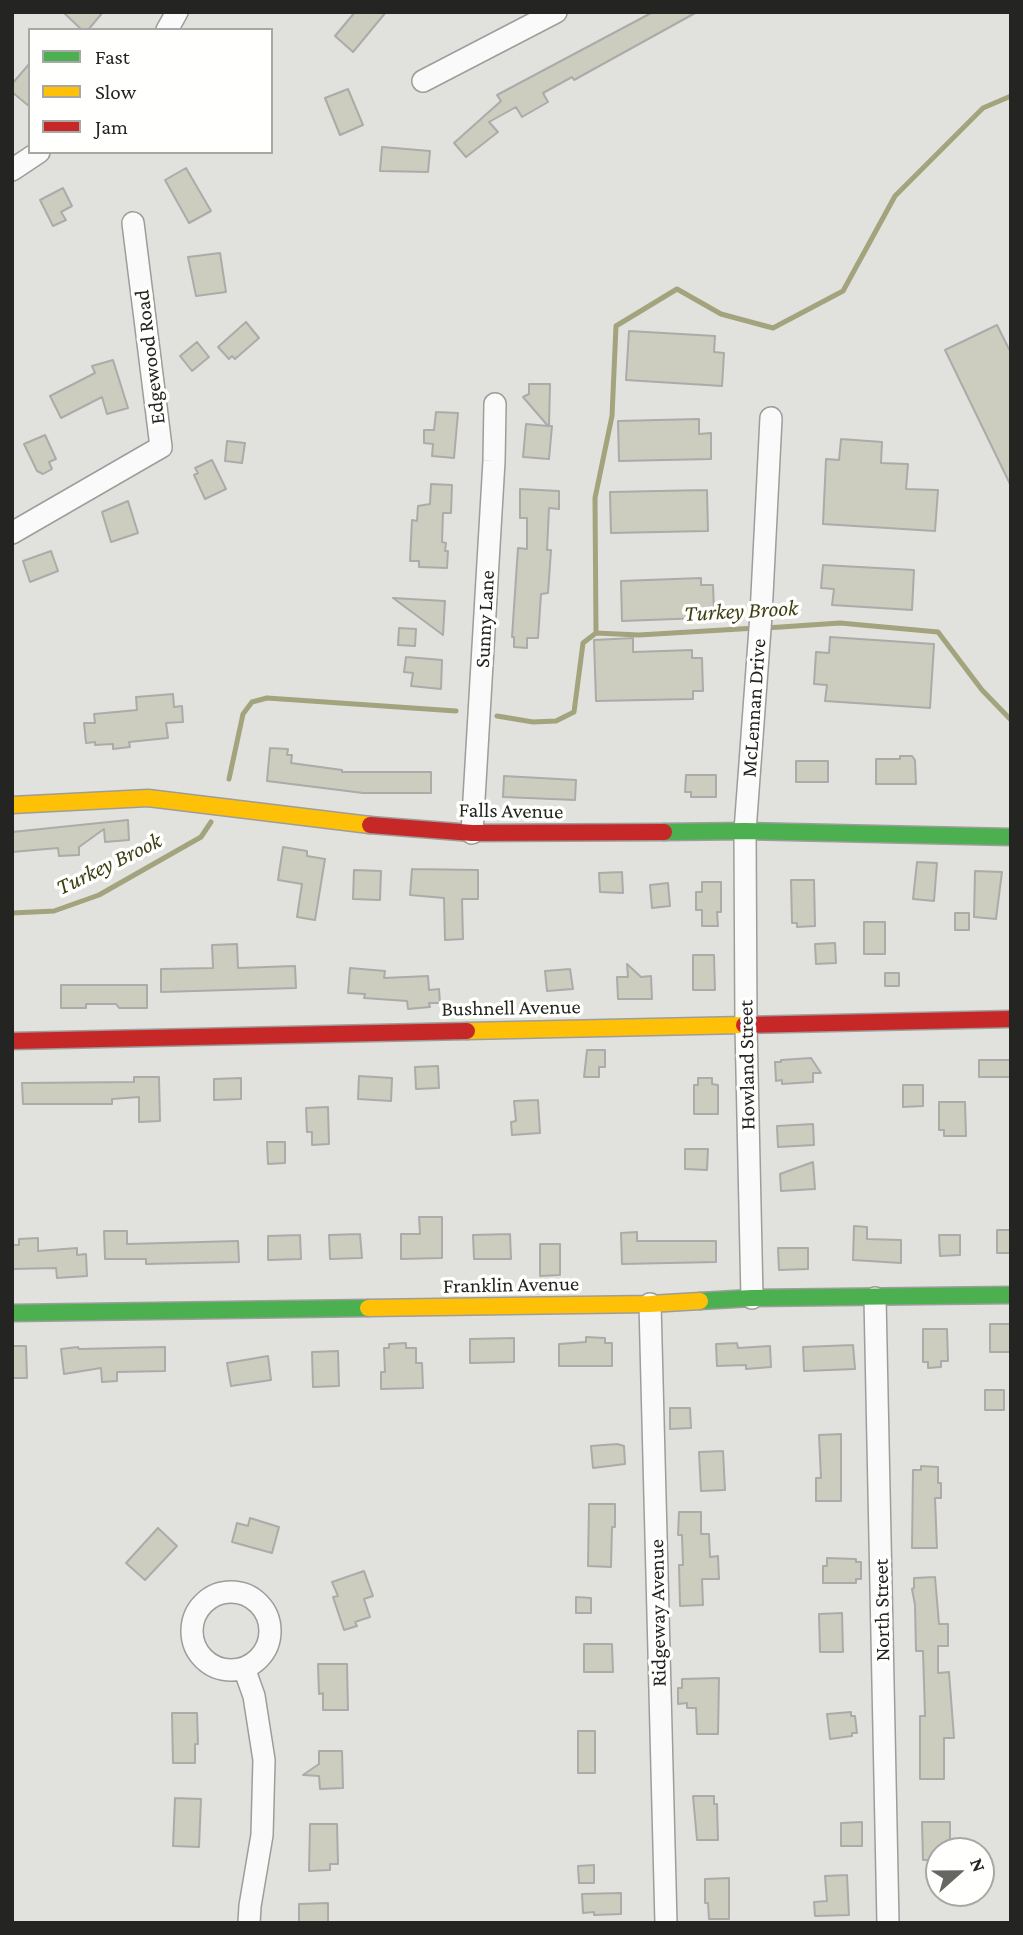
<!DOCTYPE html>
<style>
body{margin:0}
#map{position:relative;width:1023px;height:1935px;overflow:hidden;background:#e1e1dd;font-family:"Crimson Pro",serif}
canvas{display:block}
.frame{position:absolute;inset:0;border:14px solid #242422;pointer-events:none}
.legend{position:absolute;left:28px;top:28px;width:245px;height:126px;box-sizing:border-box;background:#fffffe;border:2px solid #a7a7a6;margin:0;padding:9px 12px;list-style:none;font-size:21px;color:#242422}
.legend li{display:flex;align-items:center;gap:14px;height:35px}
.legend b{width:35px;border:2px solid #a7a7a6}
.north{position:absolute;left:925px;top:1837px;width:70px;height:70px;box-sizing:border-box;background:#fffffe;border:2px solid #a7a7a6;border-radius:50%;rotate:69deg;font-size:19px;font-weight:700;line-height:28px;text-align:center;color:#242422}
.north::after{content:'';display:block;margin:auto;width:24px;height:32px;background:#666663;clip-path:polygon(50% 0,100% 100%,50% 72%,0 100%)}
</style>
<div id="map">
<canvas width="1023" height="1935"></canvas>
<div class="frame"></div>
<ul class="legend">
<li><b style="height:9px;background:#4caf50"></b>Fast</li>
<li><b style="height:9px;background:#ffc107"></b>Slow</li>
<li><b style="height:9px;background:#c62828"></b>Jam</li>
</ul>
<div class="north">N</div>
</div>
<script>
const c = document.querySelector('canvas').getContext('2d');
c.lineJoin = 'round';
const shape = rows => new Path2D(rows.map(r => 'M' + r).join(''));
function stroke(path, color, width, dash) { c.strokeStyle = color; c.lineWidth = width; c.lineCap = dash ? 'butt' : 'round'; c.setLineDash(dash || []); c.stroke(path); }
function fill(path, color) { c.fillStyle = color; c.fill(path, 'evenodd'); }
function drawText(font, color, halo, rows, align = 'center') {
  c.font = font + ' "Crimson Pro",serif'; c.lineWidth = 7; c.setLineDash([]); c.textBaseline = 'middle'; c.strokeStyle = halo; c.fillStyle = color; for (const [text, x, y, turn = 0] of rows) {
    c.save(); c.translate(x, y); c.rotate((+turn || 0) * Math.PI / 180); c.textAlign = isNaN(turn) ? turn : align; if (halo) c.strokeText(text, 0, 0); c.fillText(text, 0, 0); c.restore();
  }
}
const stream = shape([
 [766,628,840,623,938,632,982,690,1011,720],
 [596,633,595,498,612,416,616,326,677,289,721,314,773,328,843,291,895,196,983,108,1011,96],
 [497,716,533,722,556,721,574,712,583,643,596,633,639,635,756,628],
 [229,779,243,714,252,702,267,698,456,711],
 [12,913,54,911,99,895,201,837,211,822]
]);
const building = shape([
 [63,12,103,12,88,30,82,30,63,12],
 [355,12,386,12,353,52,335,36,355,12],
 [653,12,697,12,574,80,572,77,543,93,548,102,522,117,516,107,489,122,498,132,466,157,454,143,501,101,497,95,653,12],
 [30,63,30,107,12,92,12,84,30,63],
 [348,89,363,125,340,135,325,98,348,89],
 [382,147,430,151,428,172,380,171,382,147],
 [186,168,211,211,189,223,165,180,186,168],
 [63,188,72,206,61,212,66,220,53,226,40,200,63,188],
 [220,253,226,292,196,296,188,257,220,253],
 [246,322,259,338,235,359,232,356,229,359,218,347,246,322],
 [997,325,1011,353,1011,486,945,350,997,325],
 [629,331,715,336,714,352,724,353,722,386,626,380,629,331],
 [197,342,209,357,192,371,180,356,197,342],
 [113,360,128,408,107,414,102,397,61,418,50,396,95,373,92,366,113,360],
 [529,384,550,384,549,426,552,426,549,459,523,457,526,424,548,426,523,397,529,394,529,384],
 [436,412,458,413,454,458,432,456,433,444,424,443,424,430,434,430,436,412],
 [699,419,699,434,711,433,711,459,619,461,618,421,699,419],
 [45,435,56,459,49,462,52,469,43,474,37,471,24,444,45,435],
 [841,439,882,442,881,463,908,464,906,489,938,490,935,531,823,524,826,459,839,460,841,439],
 [227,441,245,443,242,463,225,461,227,441],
 [212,460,226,489,205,499,194,475,198,473,195,468,212,460],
 [431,484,452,485,451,513,443,513,442,542,446,543,445,551,448,551,447,568,419,567,419,561,410,561,412,520,417,521,418,506,430,504,431,484],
 [520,489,559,491,559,509,549,508,547,550,551,550,548,593,541,594,538,638,527,638,527,648,514,647,514,637,512,637,518,548,527,549,527,518,520,518,520,489],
 [707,490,708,531,611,533,610,492,707,490],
 [128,501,138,533,111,542,102,512,128,501],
 [51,551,58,571,30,582,23,561,51,551],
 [823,565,914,570,912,610,832,605,834,589,821,588,823,565],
 [701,578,701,585,713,585,714,610,702,611,702,618,622,621,621,581,701,578],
 [393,598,445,601,443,635,393,598],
 [399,628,416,629,415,646,398,645,399,628],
 [830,637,934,644,930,708,825,701,827,685,814,684,816,652,829,653,830,637],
 [633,638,633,652,692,650,692,658,702,658,703,691,693,691,693,699,596,701,594,640,633,638],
 [406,657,442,660,441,689,411,686,413,673,404,672,406,657],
 [173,694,174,707,182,706,183,722,166,723,168,738,129,742,130,747,113,749,113,744,95,745,95,742,86,743,84,723,95,723,94,714,137,710,136,697,173,694],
 [270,748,288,749,287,755,292,755,291,763,342,770,342,772,431,772,431,793,363,793,267,781,270,748],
 [900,756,912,756,915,760,916,784,876,784,876,759,900,759,900,756],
 [796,761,828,761,828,782,796,782,796,761],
 [686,775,716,775,716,797,691,797,691,792,685,792,686,775],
 [504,776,576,780,575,800,503,797,504,776],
 [128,820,129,840,105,842,104,829,79,847,79,855,59,856,58,848,12,852,12,832,128,820],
 [283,847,307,851,307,856,325,859,315,920,297,917,302,884,278,880,283,847],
 [917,862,937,863,934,901,913,899,917,862],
 [412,869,478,870,478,899,462,899,463,939,445,940,444,898,410,895,412,869],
 [354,870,381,871,380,900,353,899,354,870],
 [975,871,1002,872,996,919,974,917,975,871],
 [622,872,623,893,600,892,599,873,622,872],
 [791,880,814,880,815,926,797,927,797,923,792,923,791,880],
 [702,882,721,882,721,912,717,912,718,926,702,926,702,910,696,910,696,892,702,892,702,882],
 [668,883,670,906,652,908,650,885,668,883],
 [955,913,969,913,969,930,955,930,955,913],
 [864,922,885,922,885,954,864,954,864,922],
 [835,943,836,963,816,964,815,944,835,943],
 [237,944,238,968,295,966,296,988,161,992,161,969,213,968,212,945,237,944],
 [693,955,714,955,715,990,693,990,693,955],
 [627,964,641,977,651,976,652,999,618,999,617,977,628,977,627,964],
 [350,968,385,971,384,978,428,976,429,990,439,989,440,1003,429,1003,430,1007,408,1009,407,1001,364,998,365,994,348,993,350,968],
 [570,969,573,989,547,991,545,971,570,969],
 [885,973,899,973,899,986,885,986,885,973],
 [61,985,147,985,147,1008,119,1008,116,1004,86,1004,86,1008,61,1008,61,985],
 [587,1050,605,1050,605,1067,599,1067,599,1077,584,1077,587,1050],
 [811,1058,821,1073,813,1073,813,1082,782,1084,782,1080,776,1081,775,1062,781,1062,781,1060,811,1058],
 [979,1060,1010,1060,1010,1077,979,1077,979,1060],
 [438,1066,439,1088,416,1089,415,1067,438,1066],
 [359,1076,392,1078,391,1101,358,1099,359,1076],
 [134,1077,159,1077,160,1121,139,1122,139,1097,112,1099,112,1104,23,1104,22,1083,134,1082,134,1077],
 [241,1078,241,1099,214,1100,214,1079,241,1078],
 [698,1078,712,1078,712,1084,718,1085,718,1114,694,1114,694,1085,698,1085,698,1078],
 [903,1085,923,1085,923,1106,903,1107,903,1085],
 [538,1100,540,1133,512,1135,511,1122,516,1121,514,1101,538,1100],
 [939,1102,965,1102,966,1136,944,1136,944,1130,939,1130,939,1102],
 [328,1107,329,1144,312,1145,312,1132,307,1132,306,1108,328,1107],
 [813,1124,814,1145,778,1147,777,1126,813,1124],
 [267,1142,285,1142,285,1163,268,1164,267,1142],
 [685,1149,708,1149,707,1170,685,1169,685,1149],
 [813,1162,815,1189,781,1191,780,1174,813,1162],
 [419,1217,442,1217,442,1258,401,1259,401,1234,420,1234,419,1217],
 [854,1226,867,1227,867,1239,901,1240,901,1263,853,1260,854,1226],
 [997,1230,1011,1230,1011,1253,997,1253,997,1230],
 [104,1231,127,1231,127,1244,238,1241,239,1262,146,1264,146,1259,105,1259,104,1231],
 [637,1232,637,1241,716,1241,716,1262,622,1264,621,1233,637,1232],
 [360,1234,362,1258,330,1259,329,1235,360,1234],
 [510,1234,511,1259,474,1259,473,1235,510,1234],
 [300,1235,301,1259,268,1260,268,1236,300,1235],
 [939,1235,960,1235,960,1255,940,1256,939,1235],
 [38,1238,38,1251,77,1248,77,1255,86,1254,87,1276,57,1278,56,1268,12,1269,12,1245,19,1245,19,1239,38,1238],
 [540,1244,560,1244,560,1275,540,1276,540,1244],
 [778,1248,808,1248,808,1269,779,1270,778,1248],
 [990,1324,1010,1324,1010,1352,990,1352,990,1324],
 [923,1329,947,1329,948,1361,941,1361,941,1367,928,1368,928,1362,923,1362,923,1329],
 [586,1337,605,1338,605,1343,612,1343,612,1366,559,1366,559,1344,586,1342,586,1337],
 [514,1338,514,1362,470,1363,470,1339,514,1338],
 [406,1343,406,1348,416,1348,416,1363,422,1363,423,1388,381,1389,381,1372,385,1372,384,1348,389,1348,389,1344,406,1343],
 [737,1343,738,1348,770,1346,771,1367,746,1369,746,1365,717,1366,716,1344,737,1343],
 [853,1345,855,1369,804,1371,803,1347,853,1345],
 [12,1346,26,1346,27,1378,12,1378,12,1346],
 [78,1347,79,1349,165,1347,165,1371,117,1372,117,1381,102,1382,101,1368,64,1374,61,1349,78,1347],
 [338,1351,339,1386,313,1387,312,1352,338,1351],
 [268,1356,271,1380,231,1386,227,1363,268,1356],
 [985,1390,1004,1390,1004,1410,985,1410,985,1390],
 [670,1408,690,1408,691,1428,670,1429,670,1408],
 [841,1434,841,1501,816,1501,816,1478,821,1478,819,1435,841,1434],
 [617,1444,624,1446,625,1464,593,1468,591,1446,617,1444],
 [723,1451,725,1490,701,1491,699,1452,723,1451],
 [921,1466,938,1467,938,1483,941,1483,941,1498,935,1498,937,1548,912,1548,913,1470,921,1470,921,1466],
 [589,1504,615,1504,615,1527,612,1527,611,1567,588,1566,589,1504],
 [679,1512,701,1512,701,1534,709,1534,710,1557,718,1556,719,1579,702,1579,703,1605,680,1606,679,1565,683,1565,682,1535,678,1535,679,1512],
 [250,1518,279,1527,272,1553,232,1542,237,1523,248,1526,250,1518],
 [158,1528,177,1546,145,1580,126,1563,158,1528],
 [827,1558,856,1559,856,1562,861,1562,861,1579,856,1579,856,1583,823,1583,823,1566,827,1566,827,1558],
 [364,1571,373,1596,364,1599,370,1617,355,1622,357,1626,344,1630,333,1597,338,1596,332,1582,364,1571],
 [935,1577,939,1624,948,1624,948,1646,938,1646,938,1673,949,1672,954,1738,944,1738,944,1779,920,1779,920,1716,925,1716,923,1651,916,1651,915,1605,912,1589,914,1588,914,1578,935,1577],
 [576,1597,591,1598,591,1613,576,1613,576,1597],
 [842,1613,843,1652,820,1652,819,1614,842,1613],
 [584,1644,612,1644,613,1672,584,1672,584,1644],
 [318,1664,347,1664,348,1710,323,1710,323,1693,319,1694,318,1664],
 [719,1678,718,1734,697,1734,696,1708,687,1708,687,1703,678,1704,678,1688,682,1688,682,1679,719,1678],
 [851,1712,851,1716,855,1716,857,1733,852,1733,852,1736,830,1739,827,1714,851,1712],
 [172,1713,197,1713,198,1744,195,1744,195,1763,173,1763,172,1713],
 [578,1731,595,1731,595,1773,578,1773,578,1731],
 [319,1751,342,1751,343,1788,320,1789,319,1776,303,1775,319,1764,319,1751],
 [693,1796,714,1796,714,1804,717,1804,718,1840,697,1840,693,1796],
 [175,1798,201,1799,199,1847,173,1846,175,1798],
 [862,1822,862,1846,841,1846,841,1823,862,1822],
 [922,1822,950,1822,950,1851,939,1851,939,1860,923,1860,922,1822],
 [310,1824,337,1824,338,1864,330,1864,330,1870,309,1871,310,1824],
 [594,1865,594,1883,579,1883,578,1866,594,1865],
 [847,1875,849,1915,815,1916,814,1902,827,1901,825,1876,847,1875],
 [729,1878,729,1919,709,1919,708,1903,705,1903,705,1879,729,1878],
 [621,1893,621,1914,594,1915,594,1912,583,1913,582,1894,621,1893],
 [328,1903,328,1923,299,1923,299,1904,328,1903]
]);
const street = shape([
 [167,30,177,12],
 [423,81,556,12],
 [12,170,39,152],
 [12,533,161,447,133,223],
 [472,833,494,461,495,404],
 [752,1298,746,1026,745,831,761,615,771,418],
 [875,1298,888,1923],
 [650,1304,666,1923],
 '192 1631a39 39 0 1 1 78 0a39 39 0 1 1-78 0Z',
 [244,1668,254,1696,264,1760,262,1835,250,1906,249,1923]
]);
const fast = shape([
 [664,832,745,831,1011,837],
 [700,1301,752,1298,1011,1295],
 [12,1313,368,1308]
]);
const slow = shape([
 [12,805,148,798,370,825],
 [467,1031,744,1025],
 [368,1308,650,1304,700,1301]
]);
const jam = shape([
 [370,825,472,833,664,832],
 [744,1025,1011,1019],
 [12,1041,467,1031]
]);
const streetNames = [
 ["Edgewood Road",150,357,-97],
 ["Sunny Lane",485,619,-87],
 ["McLennan Drive",754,708,-86],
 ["Falls Avenue",511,811,1],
 ["Bushnell Avenue",511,1008,-1],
 ["Howland Street",747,1065,-91],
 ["Franklin Avenue",511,1285,-1],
 ["North Street",882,1610,-91],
 ["Ridgeway Avenue",658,1613,-91]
];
const waterNames = [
 ["Turkey Brook",741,611,-3],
 ["Turkey Brook",109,864,-26]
];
stroke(stream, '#a3a37d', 5);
fill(building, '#ccccbf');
stroke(building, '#ababa9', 2);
stroke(street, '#9d9d9b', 24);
stroke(fast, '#9d9d9b', 19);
stroke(slow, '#9d9d9b', 19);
stroke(jam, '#9d9d9b', 19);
stroke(street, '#fafafa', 21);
stroke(fast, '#4caf50', 16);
stroke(slow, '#ffc107', 16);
stroke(jam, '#c62828', 16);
drawText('21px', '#242422', '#fffffe', streetNames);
drawText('italic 23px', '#3e3e13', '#fffffe', waterNames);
</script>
